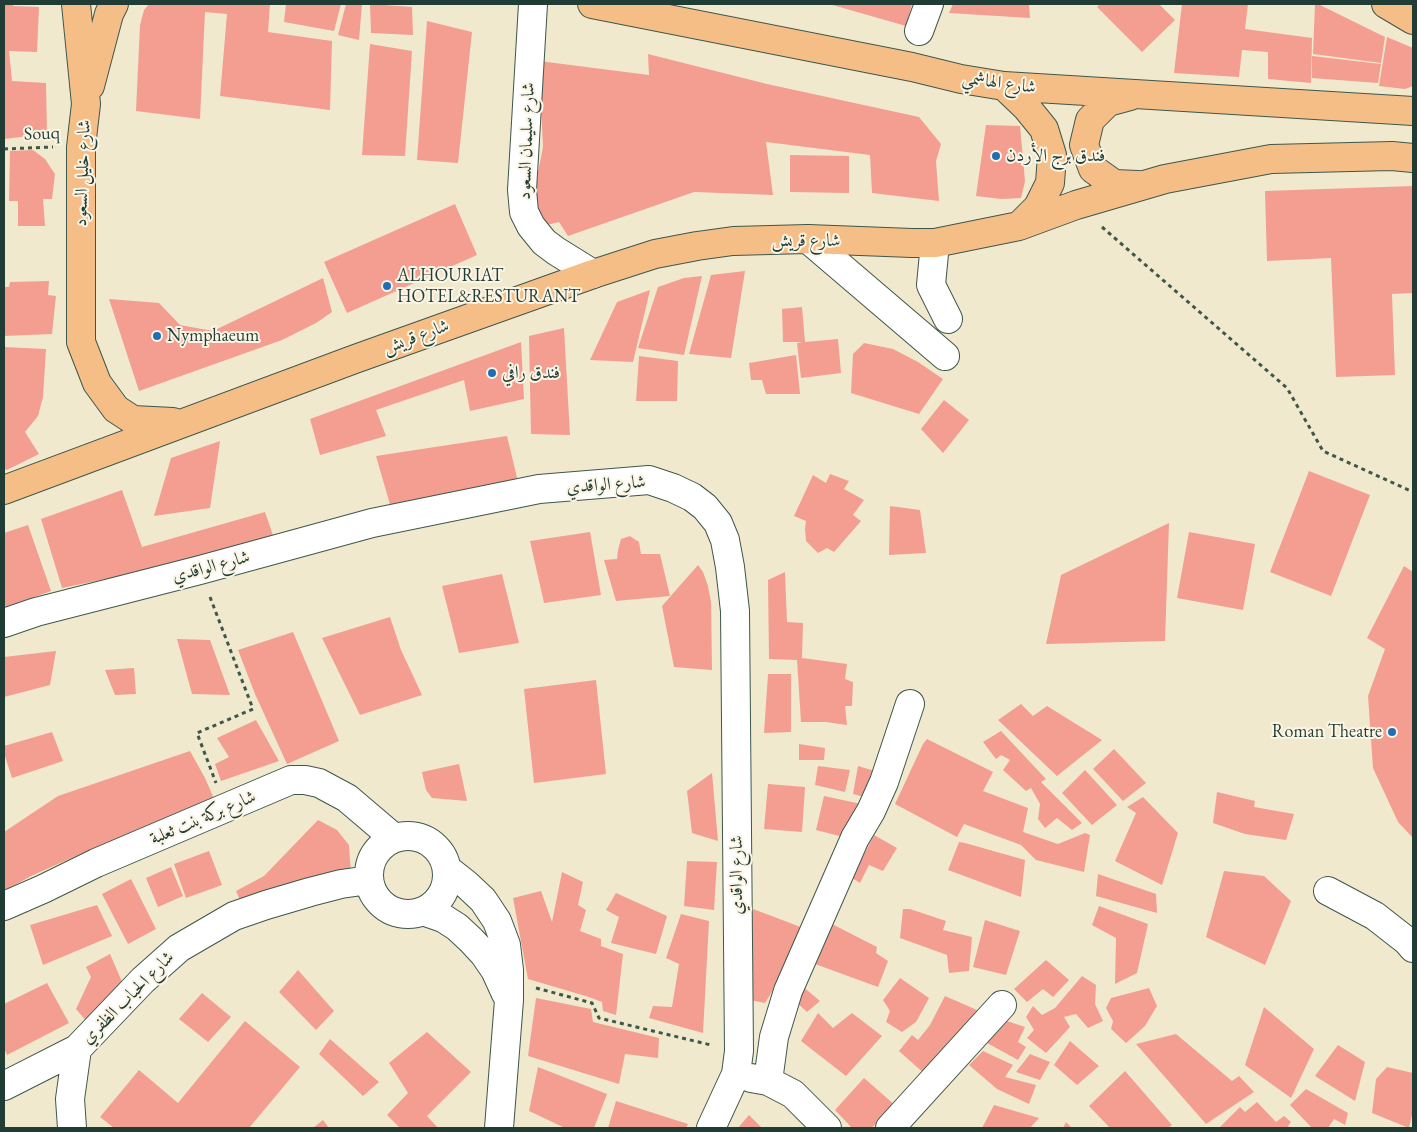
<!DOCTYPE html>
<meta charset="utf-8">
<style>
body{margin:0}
#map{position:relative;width:1417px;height:1132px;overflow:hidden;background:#f1e9ce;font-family:"EB Garamond",serif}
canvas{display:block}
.frame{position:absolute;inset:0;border:5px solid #1f3d34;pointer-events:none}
</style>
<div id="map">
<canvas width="1417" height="1132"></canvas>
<div class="frame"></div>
</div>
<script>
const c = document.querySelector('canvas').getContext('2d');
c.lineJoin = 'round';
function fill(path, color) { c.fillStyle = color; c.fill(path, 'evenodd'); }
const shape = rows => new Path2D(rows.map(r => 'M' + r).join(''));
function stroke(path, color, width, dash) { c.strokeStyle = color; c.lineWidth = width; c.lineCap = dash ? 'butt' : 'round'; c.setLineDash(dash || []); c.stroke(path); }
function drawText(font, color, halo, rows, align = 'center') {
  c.font = font + ' "EB Garamond",Amiri,serif'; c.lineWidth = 4; c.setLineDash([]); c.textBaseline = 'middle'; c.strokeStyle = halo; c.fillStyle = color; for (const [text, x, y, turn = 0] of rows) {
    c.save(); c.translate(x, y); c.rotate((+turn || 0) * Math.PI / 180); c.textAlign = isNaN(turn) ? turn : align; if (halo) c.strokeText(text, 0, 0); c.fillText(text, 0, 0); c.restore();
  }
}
const building = shape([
 [4,4,13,4,13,6,39,7,37,52,9,51,12,81,46,83,47,134,4,139],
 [149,4,270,4,268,32,332,41,330,110,220,96,227,14,205,12,200,119,136,111,140,25,144,10],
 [286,4,341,4,334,31,284,22],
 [346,4,362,4,359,40,338,35],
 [370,4,412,7,413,35,371,33],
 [829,4,912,4,906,26],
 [953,4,1029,4,1030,18,949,13],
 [1100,4,1159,4,1175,20,1142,52,1097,7],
 [1182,4,1248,4,1245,29,1312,38,1311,83,1268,79,1268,52,1242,50,1239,77,1174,73],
 [1315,4,1318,4,1385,37,1381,63,1313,54],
 [427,21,472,32,458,163,417,160],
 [1387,37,1413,48,1413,86,1405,89,1379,86],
 [370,44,412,51,405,156,362,155],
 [648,54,767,84,919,117,941,144,936,161,939,201,872,193,870,155,766,142,773,195,694,192,568,236,559,222,547,225,531,208,543,147,539,61,649,75],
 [1312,56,1381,64,1378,83,1312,78],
 [986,125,1020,126,1025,181,1021,198,1001,199,976,196],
 [33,150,45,159,55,174,52,199,43,199,45,226,18,226,18,201,9,201,10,151],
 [790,155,849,156,849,193,790,192],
 [1413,186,1413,293,1392,294,1395,375,1336,377,1331,258,1267,261,1265,191],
 [455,204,477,255,347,313,324,262],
 [745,271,731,358,689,354,711,275],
 [702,276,684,355,638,348,658,287,684,278],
 [323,278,332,312,316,323,282,340,139,391,109,299,159,303,180,325,213,331],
 [49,281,48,295,56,296,52,334,4,336,4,287,9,287,10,282],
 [650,290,633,362,590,360,617,302],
 [802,307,805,342,838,339,841,373,801,378,797,343,803,342,783,342,782,309],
 [564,328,570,435,531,434,529,336],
 [521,342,524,399,470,411,464,380,376,410,386,436,320,455,310,419],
 [864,343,893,349,918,362,943,379,919,414,851,393,853,354],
 [4,347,46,349,43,397,38,416,25,432,39,454,7,470,4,469],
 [796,355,800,394,766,394,762,380,751,380,749,363],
 [639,356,678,361,677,401,636,401],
 [944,400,969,420,943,453,921,429],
 [507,436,520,490,393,515,376,456],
 [220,441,210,508,154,516,171,458],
 [1309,471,1370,495,1331,596,1270,572],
 [830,474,849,481,844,489,864,500,853,515,861,521,834,552,827,548,818,553,806,541,805,529,806,521,794,516,813,475,826,483],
 [122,490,142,547,265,512,276,544,62,588,41,519],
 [890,506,920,510,926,553,889,555],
 [1169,523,1165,641,1046,644,1061,575],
 [28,525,51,591,4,608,4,533],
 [590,532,601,595,544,603,530,541],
 [1189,532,1255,544,1243,610,1177,598],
 [630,536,639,542,641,554,660,554,670,596,616,601,604,560,617,559,618,550,621,539],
 [698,565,703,572,708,586,711,602,712,670,674,667,662,606],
 [1404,566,1413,572,1413,838,1398,822,1373,768,1368,696,1385,649,1367,638],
 [785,572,787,622,803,623,802,658,847,664,845,679,853,682,852,706,845,706,847,725,826,722,801,722,797,660,769,659,768,580],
 [502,574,519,643,459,653,442,586],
 [390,617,401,650,422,695,360,715,322,638],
 [293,632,339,741,287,764,255,694,238,650],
 [177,639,210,640,230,695,192,694],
 [56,651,50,685,4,697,4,657],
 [134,668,136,694,115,695,105,670],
 [768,674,791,674,791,732,764,733],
 [596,680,606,774,534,783,524,689],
 [1021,704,1033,716,1047,706,1102,740,1057,776,998,720],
 [256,720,279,761,221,781,215,764,229,757,217,738],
 [1001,731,1046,779,1041,782,1082,823,1072,830,1057,818,1045,828,1038,819,1040,804,1031,788,1026,791,1003,770,1010,760,1001,755,996,759,983,742],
 [52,732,63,761,12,778,4,753,4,746],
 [927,739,993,772,983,791,1028,808,1023,832,1058,844,1085,833,1090,835,1084,872,1036,860,1021,845,964,824,957,837,895,804,923,744],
 [799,744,825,748,824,760,799,760],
 [1114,749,1146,783,1123,801,1093,769],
 [190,751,205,778,218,808,85,852,31,876,4,891,4,832,58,796],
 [459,764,467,801,432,798,426,790,422,772],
 [818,766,850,770,845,792,815,785],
 [858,766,882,773,872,799,853,794],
 [1085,770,1117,805,1092,825,1062,793],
 [712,773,718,841,692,833,687,791],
 [768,784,805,787,802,832,764,829],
 [1217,792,1255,801,1254,807,1294,814,1286,840,1245,834,1213,823],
 [824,796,866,805,851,839,816,830],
 [1143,797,1178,833,1162,885,1115,861,1136,813,1127,807],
 [318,820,337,830,349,845,351,874,240,900,236,891,264,876],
 [874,835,897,848,883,871,869,865,860,883,852,878],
 [959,842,965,843,1025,860,1021,897,948,870],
 [209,851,222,885,186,898,174,864],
 [687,861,717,862,714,910,684,906],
 [171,867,183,896,158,907,146,878],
 [1224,871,1264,876,1291,901,1265,965,1206,937],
 [562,872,583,882,578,905,586,910,580,931,601,939,601,946,623,954,616,1015,603,1011,602,1002,589,997,528,979,513,898,541,891,552,922],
 [1098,874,1156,894,1157,913,1096,896],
 [131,879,156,929,128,944,102,894],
 [616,893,667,916,656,954,611,943,619,917,606,910],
 [97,905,112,936,43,965,30,925],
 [1099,906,1148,924,1137,973,1115,984,1116,938,1092,925],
 [753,909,806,929,790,962,765,1003,750,1000,749,952],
 [903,909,910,909,946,921,943,930,972,937,969,971,949,973,947,955,900,938],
 [681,914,709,921,703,1033,649,1018,653,1006,672,1007,679,964,666,958],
 [985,920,1020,931,1006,975,973,967],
 [830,923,877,947,876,953,888,961,878,987,815,964],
 [110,954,123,984,88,1023,76,1009,91,977,86,967],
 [1046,960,1069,980,1053,997,1043,989,1027,1002,1014,989],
 [298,970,334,1011,316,1030,279,992],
 [1082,976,1096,985,1095,1004,1103,1021,1088,1028,1076,1014,1064,1017,1070,1027,1046,1053,1027,1038,1034,1030,1026,1017,1033,1006,1042,1015,1055,1008],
 [900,978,929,998,916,1022,902,1032,886,1022,890,1011,883,1000],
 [47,983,69,1023,7,1055,4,1048,4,1004],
 [801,985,820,1001,807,1012,795,1001],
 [1149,988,1157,1006,1145,1026,1126,1043,1111,1029,1113,1021,1106,1008,1111,998],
 [202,993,231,1017,208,1042,179,1019],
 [945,996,977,1010,957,1042,927,1076,899,1051,912,1035,918,1040,930,1025],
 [536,998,591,1009,593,1022,659,1038,658,1058,625,1054,619,1084,528,1056],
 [1264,1007,1314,1049,1291,1098,1245,1065],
 [818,1013,833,1028,852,1013,882,1036,846,1076,801,1041],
 [1004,1020,1025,1027,1018,1042,1026,1047,1018,1060,987,1043],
 [245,1021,300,1067,249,1128,114,1128,100,1117,139,1070,178,1103],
 [427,1032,471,1072,427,1116,438,1128,400,1128,387,1115,408,1093,389,1063],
 [1176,1034,1232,1081,1239,1076,1254,1092,1206,1124,1136,1044],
 [330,1039,379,1082,363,1096,319,1054],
 [1070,1041,1099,1066,1077,1085,1054,1065],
 [1338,1045,1365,1062,1355,1101,1315,1076],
 [983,1051,1013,1065,1005,1077,1036,1085,1029,1104,997,1089,969,1065],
 [1030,1054,1050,1062,1040,1080,1016,1072],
 [538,1067,607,1094,594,1128,565,1128,529,1111],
 [1387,1067,1413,1073,1413,1111,1409,1128,1372,1113,1376,1079],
 [1125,1071,1172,1125,1168,1128,1110,1128,1089,1106],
 [864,1078,896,1106,871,1128,852,1128,835,1110],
 [1306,1089,1348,1113,1345,1125,1334,1119,1328,1128,1312,1128,1290,1105],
 [616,1101,688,1124,686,1128,608,1128],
 [1257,1102,1276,1122,1284,1116,1291,1122,1288,1126,1290,1128,1222,1128,1220,1127,1240,1107,1245,1112],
 [994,1105,1039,1118,1030,1128,982,1128],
 [749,1115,762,1128,738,1128],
 [323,1120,329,1128,313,1128],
 [1066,1122,1072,1128,1063,1128]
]);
const path = shape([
 [4,149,53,147],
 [1102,227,1287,388,1323,451,1413,492],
 [210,597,253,709,197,733,216,783],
 [536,988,592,1003,599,1018,711,1045]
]);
const minor = shape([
 [533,4,522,190,524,212,531,226,544,242,556,251,593,274],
 [919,31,929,4],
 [808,239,945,356],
 [935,243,931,285,948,319],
 [4,623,36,612,200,570,372,523,539,489,649,480,673,488,692,497,705,507,718,523,725,540,730,567,735,611,739,1051,736,1074,711,1128],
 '369 875a39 39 0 1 1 78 0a39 39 0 1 1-78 0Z',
 [447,869,466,884,483,900,497,921,506,945,509,970,509,1000,499,1128],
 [1328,891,1375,916,1407,941,1413,948],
 [4,906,43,889,96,863,291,780,305,780,319,783,347,798,394,838],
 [423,911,443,918,457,927,471,940,484,954,495,970,506,994],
 [751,1078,768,1081,793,1094,827,1128],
 [768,1081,774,1037,788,991,855,838,871,811,884,782,910,704],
 [4,1086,77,1049,143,980,179,948,234,916,266,905,310,892,341,884,369,880],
 [72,1128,70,1099,77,1049],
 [890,1128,1002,1005]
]);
const major = shape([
 [76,4,86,104,81,147,81,342,97,383,116,409,133,420,173,422],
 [592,4,912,67,961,79,1004,86,1413,111],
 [1386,4,1413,20],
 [90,86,109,14,114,4],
 [1004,86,1027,108,1044,129,1052,155,1050,183,1038,207,1020,225],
 [1130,96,1108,102,1090,120,1084,145,1093,169,1114,184,1138,185],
 [4,490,355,359,593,274,655,254,697,246,733,241,808,239,912,243,935,243,1019,226,1076,205,1165,179,1271,159,1392,156,1413,158]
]);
const markers = [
 [996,156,5,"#1f6fb2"],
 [387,286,5,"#1f6fb2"],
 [157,336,5,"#1f6fb2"],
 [492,373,5,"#1f6fb2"],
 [1392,732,5,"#1f6fb2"]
];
const streetNames = [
 ["شارع الهاشمي",999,83,8],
 ["Souq",42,134,-2],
 ["شارع سليمان السعود",527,141,-88],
 ["شارع خليل السعود",83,173,-88],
 ["شارع قريش",806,241],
 ["شارع قريش",416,337,-20],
 ["شارع الواقدي",606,485,-4],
 ["شارع الواقدي",211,567,-15],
 ["شارع بركة بنت ثعلبة",203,818,-23],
 ["شارع الواقدي",737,875,-90],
 ["شارع الحباب الظفري",128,998,-45]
];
const poiNames = [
 ["فندق برج الأردن",1006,156],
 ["ALHOURIAT",397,276],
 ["HOTEL&RESTURANT",397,297],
 ["Nymphaeum",167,336],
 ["فندق رافي",502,373],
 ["Roman Theatre",1382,732,"right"]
];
fill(building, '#f39e91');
stroke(minor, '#3e574b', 30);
stroke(major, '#3e574b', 30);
stroke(path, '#3e574b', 3, [4, 4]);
stroke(minor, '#fff', 28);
stroke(major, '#f6be87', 28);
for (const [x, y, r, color] of markers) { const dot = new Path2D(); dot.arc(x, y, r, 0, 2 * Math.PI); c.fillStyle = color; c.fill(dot); stroke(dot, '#fcf5e5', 2); }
drawText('18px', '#1f3d34', '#fcf5e5', streetNames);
drawText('18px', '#1f3d34', '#fcf5e5', poiNames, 'left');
</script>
